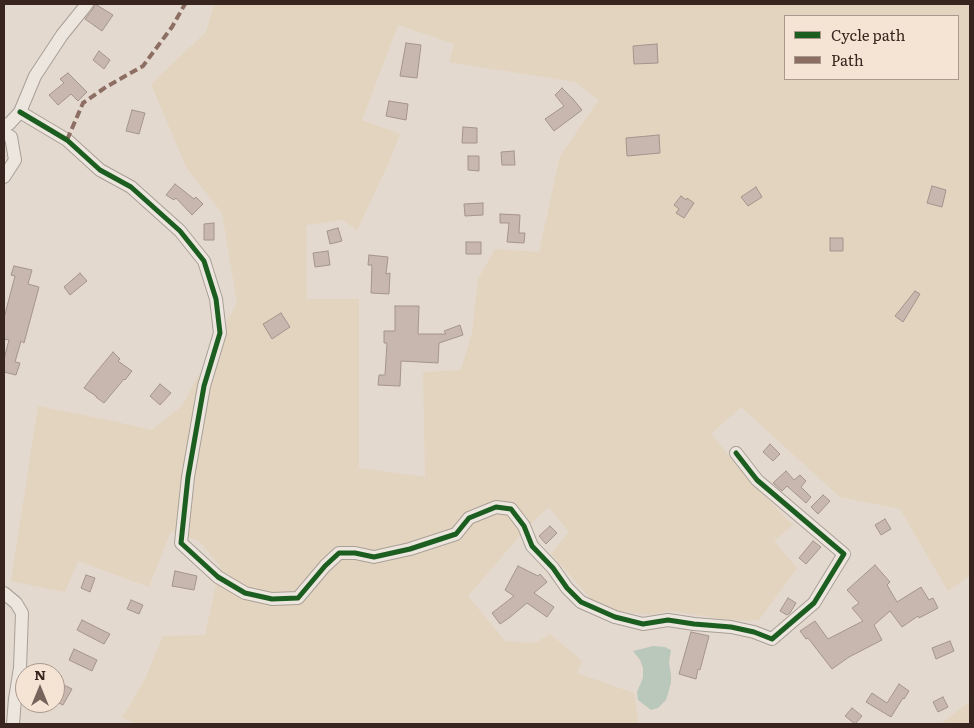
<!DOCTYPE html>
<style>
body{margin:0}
#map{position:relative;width:974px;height:728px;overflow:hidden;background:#e4d9ce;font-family:Literata,serif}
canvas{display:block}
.frame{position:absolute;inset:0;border:5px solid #38251f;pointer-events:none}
.legend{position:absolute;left:784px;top:15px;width:175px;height:65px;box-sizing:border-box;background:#f5e4d4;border:1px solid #a9988c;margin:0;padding:6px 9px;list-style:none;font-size:15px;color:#38251f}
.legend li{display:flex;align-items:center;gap:10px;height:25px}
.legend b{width:25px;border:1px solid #a9988c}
.north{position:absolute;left:15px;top:663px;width:50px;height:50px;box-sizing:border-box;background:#f5e4d4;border:1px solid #a9988c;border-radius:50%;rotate:0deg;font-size:14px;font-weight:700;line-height:20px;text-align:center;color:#38251f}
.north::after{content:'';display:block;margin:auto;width:18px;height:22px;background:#74645c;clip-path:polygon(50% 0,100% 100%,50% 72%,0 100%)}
</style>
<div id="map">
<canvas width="974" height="728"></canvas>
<div class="frame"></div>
<ul class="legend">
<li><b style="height:6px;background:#1b5e20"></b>Cycle path</li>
<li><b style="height:6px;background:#8d6e63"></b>Path</li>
</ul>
<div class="north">N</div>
</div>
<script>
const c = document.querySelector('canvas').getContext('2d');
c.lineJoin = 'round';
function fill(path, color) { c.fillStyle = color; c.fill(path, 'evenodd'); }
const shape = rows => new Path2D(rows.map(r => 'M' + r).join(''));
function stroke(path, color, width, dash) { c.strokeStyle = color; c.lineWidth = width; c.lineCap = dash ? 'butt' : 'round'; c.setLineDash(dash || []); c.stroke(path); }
const farmland = shape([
 [214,4,970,4,970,575,948,591,900,509,840,497,741,407,711,434,749,480,793,525,774,541,797,568,759,620,747,621,722,619,671,611,649,615,619,611,590,598,551,554,569,532,549,507,531,523,468,596,505,641,535,643,550,634,582,661,577,673,634,693,639,724,136,724,122,718,145,679,163,636,205,635,220,566,199,541,171,531,149,587,78,561,65,592,11,581,38,406,103,419,152,430,182,406,237,303,222,213,186,167,151,84,206,32],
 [785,16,958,16,958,79,785,79],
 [398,25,454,44,449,62,575,82,599,100,560,156,539,252,495,249,478,279,472,333,461,370,423,372,425,477,359,468,359,299,307,299,306,225,343,220,357,230,390,160,400,134,362,120],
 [970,701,970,724,941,724]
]);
const water = shape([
 [653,646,665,647,671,650,669,662,671,675,671,683,666,700,658,708,651,710,638,700,637,692,643,678,643,668,640,660,633,651]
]);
const building = shape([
 [95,4,113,15,102,31,85,19,93,9,95,4],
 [406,43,421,45,417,78,400,76,406,43],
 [657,44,658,63,634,64,633,46,657,44],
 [99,51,110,60,104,69,93,60,99,51],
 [68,73,87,92,78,101,71,94,58,105,49,95,64,83,60,79,68,73],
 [562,88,573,99,582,110,554,131,545,119,564,106,555,95,562,88],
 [389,101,408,104,406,120,386,116,389,101],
 [132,110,145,113,139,134,126,131,132,110],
 [463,127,477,128,477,143,462,143,463,127],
 [659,135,660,153,627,156,626,138,659,135],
 [514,151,515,165,502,165,501,152,514,151],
 [468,156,479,156,479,171,468,170,468,156],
 [175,184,194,199,196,197,203,204,192,215,176,198,174,200,166,195,175,184],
 [932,186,946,190,942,207,927,203,932,186],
 [756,187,762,197,748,206,741,197,756,187],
 [681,196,686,200,687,198,694,203,684,218,676,213,679,209,674,205,681,196],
 [483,203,483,215,465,216,464,204,483,203],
 [500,214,520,215,519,233,525,233,524,243,507,242,509,223,500,223,500,214],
 [214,223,214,240,204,240,204,224,214,223],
 [338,228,342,241,330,244,327,231,338,228],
 [830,238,843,238,843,251,830,251,830,238],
 [466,242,481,242,481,254,466,254,466,242],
 [328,251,330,265,315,267,313,253,328,251],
 [369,255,388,257,386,274,390,273,389,294,371,293,372,265,368,265,369,255],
 [14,266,32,270,28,284,39,287,24,343,21,341,15,362,20,363,16,375,4,372,4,359,9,340,4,339,4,318,15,276,11,275,14,266],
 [80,273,87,281,70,295,64,287,80,273],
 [915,291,920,294,903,322,895,316,915,291],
 [395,306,419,306,418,334,446,334,444,331,460,325,463,335,439,343,438,363,401,361,400,386,378,385,379,375,385,375,387,343,384,343,384,331,395,331,395,306],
 [281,313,290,327,272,339,263,324,281,313],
 [113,352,120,359,118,361,132,371,125,380,124,379,104,403,96,397,96,396,84,388,93,376,113,352],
 [160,384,171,393,160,405,150,396,160,384],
 [770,444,780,454,773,461,763,452,770,444],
 [786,471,794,480,800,475,806,481,801,487,811,497,806,503,787,486,782,491,773,483,786,471],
 [823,495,830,501,818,514,811,507,823,495],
 [885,519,891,529,881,535,875,525,885,519],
 [550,526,557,533,546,544,539,536,550,526],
 [813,541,821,547,806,564,799,558,813,541],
 [875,565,890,582,887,585,897,602,921,587,929,600,933,598,938,608,919,618,918,616,902,627,890,611,874,625,882,640,849,657,832,669,808,638,806,639,800,631,815,621,828,639,863,621,852,608,859,603,847,590,866,573,875,565],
 [518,566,538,576,540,574,547,582,534,593,554,607,547,617,527,603,509,618,500,624,492,613,514,596,505,590,518,566],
 [175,571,197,576,194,590,172,586,175,571],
 [86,575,95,578,90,592,81,588,86,575],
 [788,598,796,603,790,613,787,615,780,611,788,598],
 [131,600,143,605,139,614,127,609,131,600],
 [82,620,110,634,104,644,77,630,82,620],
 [691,632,709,636,700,670,698,669,696,679,679,674,691,632],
 [950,641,954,651,936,659,932,648,950,641],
 [74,649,97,660,92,671,69,660,74,649],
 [60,683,72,689,63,705,55,701,58,693,55,691,60,683],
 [899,684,909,691,904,699,903,698,891,717,866,702,872,693,887,703,899,684],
 [943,697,948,707,938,712,933,702,943,697],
 [852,708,862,716,855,724,845,716,852,708]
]);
const minor = shape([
 [20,112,67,140,100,170,131,187,180,231,204,261,216,299,220,333,204,386,188,477,181,543,218,577,245,593,272,599,298,598,325,566,339,553,355,553,374,557,410,549,456,534,469,518,496,507,511,509,524,526,532,546,553,568,567,588,581,602,615,617,643,624,668,620,694,624,731,627,754,632,772,639,814,603,844,554,757,480,736,453],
 [4,125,9,124,20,112,35,76,62,35,87,4],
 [4,133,11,137,15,160,4,177],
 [4,593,16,603,22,613,20,668,15,699,13,724]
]);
const quiet = shape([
 [67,140,83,103,106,87,143,66,172,27,185,4]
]);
const cycleway = shape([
 [20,112,67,140,100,170,131,187,180,231,204,261,216,299,220,333,204,386,188,477,181,543,218,577,245,593,272,599,298,598,325,566,339,553,355,553,374,557,410,549,456,534,469,518,496,507,511,509,524,526,532,546,553,568,567,588,581,602,615,617,643,624,668,620,694,624,731,627,754,632,772,639,814,603,844,554,757,480,736,453]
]);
fill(farmland, '#e3d4bf');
fill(water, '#b9c8bb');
fill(building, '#c8b7af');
stroke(building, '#a4948d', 1);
stroke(minor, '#a99f97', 14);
stroke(minor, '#ece6df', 12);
stroke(quiet, '#8d6e63', 4, [8, 4]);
stroke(cycleway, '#1b5e20', 5);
</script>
